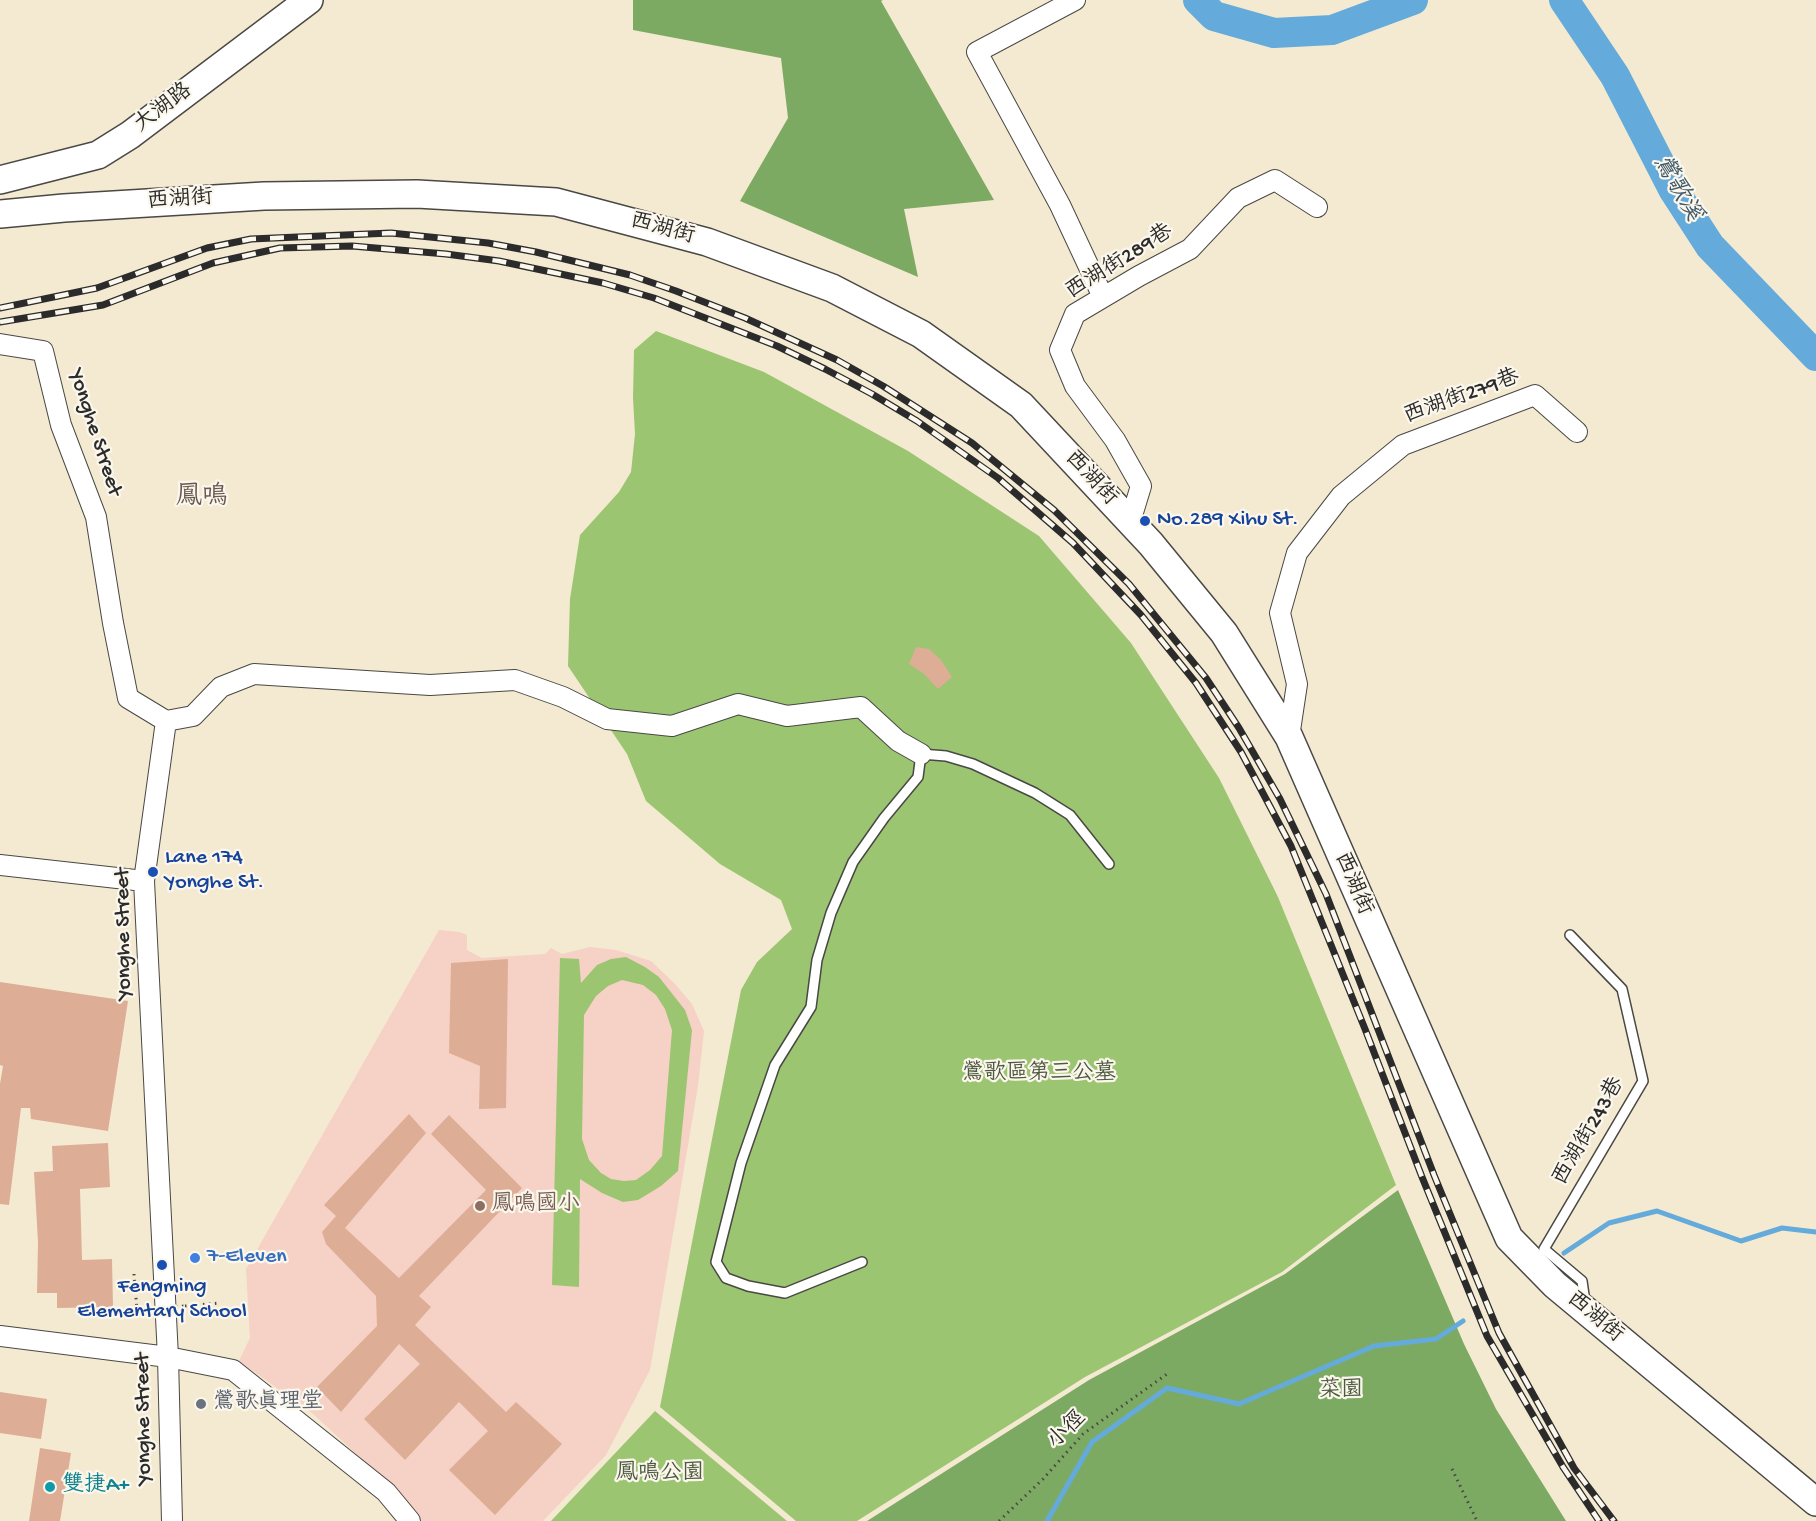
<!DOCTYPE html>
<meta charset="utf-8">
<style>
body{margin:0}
canvas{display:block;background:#f4e9d1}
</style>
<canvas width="1816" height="1521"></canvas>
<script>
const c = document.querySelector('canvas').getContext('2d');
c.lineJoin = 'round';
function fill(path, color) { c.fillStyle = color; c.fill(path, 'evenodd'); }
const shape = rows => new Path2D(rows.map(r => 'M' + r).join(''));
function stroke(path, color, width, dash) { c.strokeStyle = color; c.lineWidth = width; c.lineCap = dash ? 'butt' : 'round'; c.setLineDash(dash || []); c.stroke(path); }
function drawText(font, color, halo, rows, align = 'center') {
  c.font = font + ' "Gochi Hand","LXGW WenKai TC",sans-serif'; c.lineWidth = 4.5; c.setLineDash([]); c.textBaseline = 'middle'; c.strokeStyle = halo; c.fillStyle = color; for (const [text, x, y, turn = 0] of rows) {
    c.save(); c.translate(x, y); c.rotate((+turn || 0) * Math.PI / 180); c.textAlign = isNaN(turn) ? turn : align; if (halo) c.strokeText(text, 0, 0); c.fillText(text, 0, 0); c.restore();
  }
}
const built = shape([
 [439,930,459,932,467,935,467,950,482,958,545,954,551,948,562,954,590,947,616,950,651,961,675,984,692,1004,704,1031,698,1086,650,1370,606,1455,543,1521,418,1521,391,1486,312,1413,239,1361,250,1338,246,1269]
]);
const green = shape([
 [656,331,764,372,908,451,1039,536,1131,643,1219,778,1278,897,1396,1185,1282,1272,1085,1377,857,1521,796,1521,660,1407,741,990,757,962,792,929,781,900,720,864,646,801,627,754,568,666,570,599,580,535,619,492,631,472,635,434,633,398,634,350],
 [626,957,645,967,659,977,685,1010,692,1030,678,1171,661,1186,638,1200,623,1202,602,1193,580,1179,579,1287,552,1285,560,958,579,959,581,983,597,965,611,959],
 [622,980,643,985,656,995,665,1009,672,1030,662,1156,650,1170,636,1180,624,1181,611,1179,601,1173,589,1160,582,1139,584,1015,596,996,608,986],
 [655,1411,787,1521,551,1521]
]);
const forest = shape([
 [633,0,883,0,881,1,994,200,904,209,918,277,740,201,788,118,781,58,633,30],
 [1398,1190,1464,1344,1496,1409,1566,1521,867,1521,1089,1380,1285,1274]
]);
const stream = shape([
 [1564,1253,1609,1223,1657,1211,1741,1241,1782,1228,1816,1232],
 [1047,1521,1092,1442,1167,1388,1239,1404,1374,1346,1436,1339,1463,1321]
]);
const river = shape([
 [1198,0,1214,16,1274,33,1332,30,1413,0],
 [1564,0,1615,76,1673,189,1710,246,1816,356]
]);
const building = shape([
 [916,647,929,649,941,660,952,677,938,689,923,673,909,664],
 [508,959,506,1108,479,1109,480,1066,449,1053,451,963],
 [0,982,128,1001,108,1131,31,1119,30,1108,21,1108,9,1205,0,1204,0,1084,3,1066,0,1065],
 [409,1114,426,1133,345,1228,399,1278,486,1190,431,1134,449,1115,522,1188,419,1296,431,1307,415,1325,506,1412,516,1402,562,1444,495,1515,449,1470,488,1431,459,1402,405,1460,364,1419,420,1364,399,1344,341,1412,317,1387,377,1326,376,1296,326,1244,322,1232,336,1216,324,1205],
 [108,1143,110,1187,80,1189,82,1260,112,1259,113,1307,57,1308,57,1293,37,1293,38,1242,34,1172,53,1171,52,1146],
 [0,1392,47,1399,41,1439,0,1433],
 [40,1448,71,1453,60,1521,29,1521]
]);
const path = shape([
 [134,1274,137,1310,149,1309],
 [185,1306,220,1303],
 [1452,1469,1477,1521],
 [999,1521,1043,1479,1083,1434,1167,1374]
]);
const lane = shape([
 [1570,935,1622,989,1643,1081,1544,1249,1582,1281,1585,1302],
 [862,1262,785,1293,748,1286,726,1278,716,1262,741,1163,775,1065,811,1007,817,960,831,913,853,862,884,818,918,777,921,754,946,756,973,764,1035,793,1070,815,1109,864]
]);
const street = shape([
 [1075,0,977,52,1060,205,1103,297],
 [0,344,43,351,61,425,96,517,113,623,128,698,166,721,144,881,168,1357,172,1521],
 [1130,522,1141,486,1115,440,1075,386,1060,350,1075,314,1139,276,1190,249,1238,198,1275,180,1317,207],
 [166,721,193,716,221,687,254,674,430,685,515,680,563,697,607,719,672,726,738,704,787,716,861,707,898,741,921,754],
 [1289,737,1297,684,1280,613,1297,553,1341,496,1403,445,1535,395,1577,432],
 [0,865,144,881],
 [0,1336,168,1357,233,1370,386,1492,410,1521]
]);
const secondary = shape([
 [0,180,98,155,130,135,309,0],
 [0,214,64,208,264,196,417,194,556,202,707,242,832,288,921,334,1021,405,1151,544,1224,633,1289,737,1509,1238,1555,1285,1816,1502]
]);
const rail = shape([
 [0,308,97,288,207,248,251,239,391,233,488,243,536,252,630,275,676,291,745,318,837,360,883,386,972,443,1054,510,1129,584,1206,678,1239,728,1280,799,1326,894,1434,1175,1499,1333,1574,1468,1614,1521],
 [0,322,103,305,213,263,280,248,352,246,446,254,499,261,603,283,654,298,777,346,825,369,872,394,917,421,998,478,1073,543,1141,615,1196,683,1241,752,1291,846,1365,1029,1422,1177,1487,1336,1563,1467,1599,1521]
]);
const pathBridge = shape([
 [158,1308,185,1306]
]);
const markers = [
 [1145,521,6,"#1a4fb4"],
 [153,872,6,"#1a4fb4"],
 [480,1206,6,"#8d6e63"],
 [195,1258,6,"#3f7fe0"],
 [162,1265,6,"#1a4fb4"],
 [201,1404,6,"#6b7280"],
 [50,1487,6,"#0f9aa8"]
];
const streetNames = [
 ["大湖路",164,109,-37],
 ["西湖街",180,201,-4],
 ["西湖街",662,230,15],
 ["西湖街289巷",1120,263,-32],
 ["西湖街279巷",1462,398,-20],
 ["Yonghe Street",94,433,72],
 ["西湖街",1090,479,47],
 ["西湖街",1352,884,67],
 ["Yonghe Street",125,934,-91],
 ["西湖街243巷",1590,1132,-60],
 ["西湖街",1594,1318,40],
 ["Yonghe Street",145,1419,-91],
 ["小徑",1068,1431,-44]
];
const transitNames = [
 ["No.289 Xihu St.",1157,521],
 ["Lane 174",165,859],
 ["Yonghe St.",165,884],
 ["Fengming",162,1288,"center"],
 ["Elementary School",162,1313,"center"]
];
const parkNames = [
 ["鶯歌區第三公墓",1039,1075],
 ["菜園",1341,1392],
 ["鳳鳴公園",660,1475]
];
const educationNames = [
 ["鳳鳴國小",492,1206]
];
const shopNames = [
 ["7-Eleven",207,1258]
];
const worshipNames = [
 ["鶯歌真理堂",213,1404]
];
const cultureNames = [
 ["雙捷A+",62,1487]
];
const waterNames = [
 ["鶯歌溪",1676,189,60]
];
const quarterNames = [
 ["鳳鳴",202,499]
];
fill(built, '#f6d1c5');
fill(green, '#9cc571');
fill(forest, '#7daa63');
stroke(stream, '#64abdb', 5);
stroke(river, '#64abdb', 30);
fill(building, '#ddae95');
stroke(lane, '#494844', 12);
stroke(street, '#494844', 22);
stroke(secondary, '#494844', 30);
stroke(path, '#494844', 3, [1.5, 4.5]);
stroke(lane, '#fff', 9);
stroke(street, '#fff', 20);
stroke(secondary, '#fff', 27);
stroke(rail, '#2b2b2b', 7);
stroke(rail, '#fbf7ec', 4.5, [14]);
stroke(pathBridge, '#494844', 3, [1.5, 4.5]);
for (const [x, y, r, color] of markers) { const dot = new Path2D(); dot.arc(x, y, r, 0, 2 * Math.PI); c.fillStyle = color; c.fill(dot); stroke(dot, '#fbf7ec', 2); }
drawText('22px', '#2b2b2b', '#fbf7ec', streetNames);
drawText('22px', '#164399', '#fbf7ec', transitNames, 'left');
drawText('22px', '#4d5940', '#fbf7ec', parkNames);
drawText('22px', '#785e54', '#fbf7ec', educationNames, 'left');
drawText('22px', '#366cbe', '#fbf7ec', shopNames, 'left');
drawText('22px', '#5b616d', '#fbf7ec', worshipNames, 'left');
drawText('22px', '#0d838f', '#fbf7ec', cultureNames, 'left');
drawText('italic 24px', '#3f5869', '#fbf7ec', waterNames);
drawText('26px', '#695950', '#fbf7ec', quarterNames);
</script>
